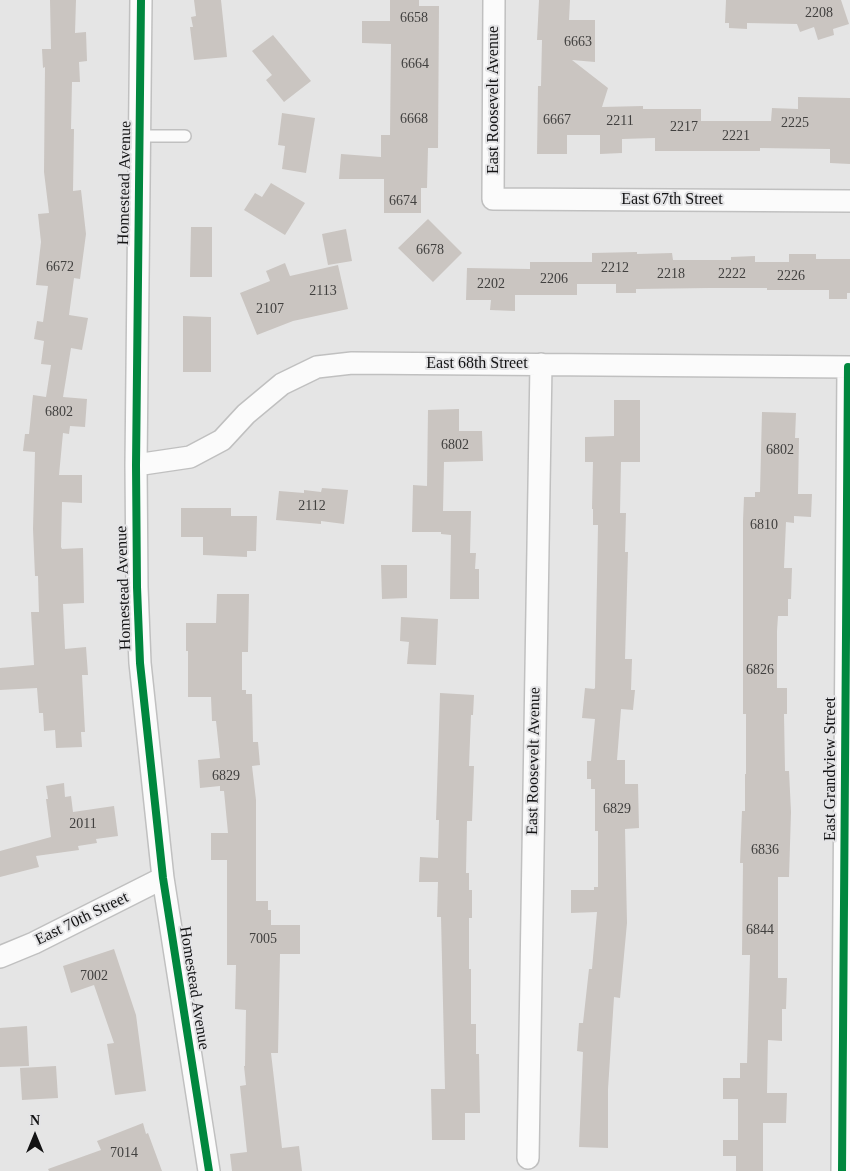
<!DOCTYPE html>
<style>
body{margin:0}
#map{position:relative;width:850px;height:1171px;overflow:hidden;background:#e5e5e5;font-family:Georgia,serif}
canvas{display:block}
.north{position:absolute;left:10px;top:1111px;width:50px;height:50px;-webkit-text-stroke:4px #e4e4e6;paint-order:stroke;rotate:0deg;font-size:14px;font-weight:700;line-height:20px;text-align:center;color:#131314}
.north::after{content:'';display:block;margin:auto;width:18px;height:22px;background:#131314;clip-path:polygon(50% 0,100% 100%,50% 72%,0 100%)}
</style>
<div id="map">
<canvas width="850" height="1171"></canvas>
<div class="north">N</div>
</div>
<script>
const c = document.querySelector('canvas').getContext('2d');
c.lineJoin = 'round';
function fill(path, color) { c.fillStyle = color; c.fill(path, 'evenodd'); }
const shape = rows => new Path2D(rows.map(r => 'M' + r).join(''));
function stroke(path, color, width, dash) { c.strokeStyle = color; c.lineWidth = width; c.lineCap = dash ? 'butt' : 'round'; c.setLineDash(dash || []); c.stroke(path); }
function drawText(font, color, halo, rows, align = 'center') {
  c.font = font + ' Georgia,serif'; c.lineWidth = 4; c.setLineDash([]); c.textBaseline = 'middle'; c.strokeStyle = halo; c.fillStyle = color; for (const [text, x, y, turn = 0] of rows) {
    c.save(); c.translate(x, y); c.rotate((+turn || 0) * Math.PI / 180); c.textAlign = isNaN(turn) ? turn : align; if (halo) c.strokeText(text, 0, 0); c.fillText(text, 0, 0); c.restore();
  }
}
const building = shape([
 [50,0,76,0,75,33,86,32,87,61,79,62,80,82,72,82,71,129,74,129,73,191,81,190,86,234,80,279,74,278,69,315,88,318,82,350,71,348,63,397,87,399,85,427,70,426,69,434,63,433,59,475,82,475,82,503,62,502,61,547,62,549,83,548,84,603,63,604,65,649,86,647,88,675,82,675,85,732,81,732,82,747,56,748,55,730,44,731,43,713,39,713,37,688,0,690,0,668,34,665,31,612,39,612,38,576,35,576,33,529,35,452,23,451,25,434,29,434,33,395,46,397,51,365,41,364,44,341,34,339,37,321,43,322,48,286,36,285,41,242,38,214,49,213,44,172,45,67,43,68,42,49,51,49],
 [194,0,221,0,227,57,194,60,190,27,193,27,191,17,196,16],
 [390,0,419,0,419,6,439,6,438,148,428,148,427,188,421,188,421,213,384,213,384,179,339,179,341,154,381,157,381,135,390,135,391,44,362,43,362,21,390,21],
 [539,0,570,0,569,20,595,20,595,62,572,60,608,88,602,107,643,106,643,109,701,109,701,121,771,121,772,108,798,109,798,97,850,98,850,164,830,163,830,149,760,148,760,151,655,151,655,138,622,139,622,153,600,154,600,135,567,135,567,154,537,154,538,86,541,86,542,40,537,40],
 [726,0,841,0,849,24,833,29,834,35,818,40,814,27,800,32,797,24,747,23,747,29,729,28,729,23,725,23],
 [273,35,311,81,284,102,266,80,272,75,252,51],
 [282,113,315,118,306,173,282,169,285,146,278,145],
 [271,183,305,203,285,235,244,210,255,193,262,197],
 [428,219,462,253,433,282,398,248],
 [191,227,212,227,212,277,190,277],
 [346,229,352,261,328,265,322,234],
 [637,252,637,254,672,253,673,260,731,260,731,257,755,256,755,262,789,262,789,254,816,254,816,259,850,259,850,293,847,293,847,299,829,299,829,290,767,290,767,288,709,288,636,289,636,293,616,293,616,284,577,284,577,295,515,295,515,311,490,310,491,300,466,300,467,268,530,269,530,262,592,262,592,253],
 [285,263,290,276,338,265,348,309,293,321,257,335,240,293,270,281,266,271],
 [183,316,211,317,211,372,183,372],
 [614,400,640,400,640,462,621,462,620,513,626,513,625,552,628,552,625,659,632,659,631,690,635,690,633,710,621,709,617,760,625,760,625,784,638,784,639,828,625,829,627,923,620,998,614,997,608,1089,608,1148,579,1147,583,1052,577,1051,579,1023,583,1023,589,969,592,969,597,912,571,913,571,890,594,890,594,887,598,887,598,831,595,831,595,789,591,789,591,779,587,779,587,761,591,761,595,719,582,718,585,688,594,689,595,688,598,525,593,525,593,509,592,509,593,462,585,462,585,437,614,436],
 [459,409,459,431,482,431,483,461,444,462,443,511,471,511,470,553,476,553,475,569,479,569,479,599,450,599,451,535,441,534,441,532,412,532,413,485,427,486,428,410],
 [762,412,796,413,795,438,799,438,798,494,812,494,811,517,794,516,794,523,786,522,784,568,792,568,791,599,788,599,788,616,778,616,777,631,777,688,787,688,787,714,784,714,785,771,789,771,791,812,789,877,778,877,778,978,787,978,786,1009,782,1009,782,1041,768,1040,767,1093,787,1093,786,1123,763,1123,763,1171,736,1171,736,1156,723,1156,723,1140,738,1140,738,1099,723,1099,723,1078,740,1078,740,1063,747,1063,750,955,742,955,743,863,740,863,742,811,745,811,745,774,746,774,746,714,743,714,743,521,744,497,755,497,755,492,760,492],
 [322,488,348,490,344,524,321,521,321,524,276,520,279,491,304,493,304,490,321,492],
 [181,508,231,508,231,516,257,516,256,551,247,551,247,557,203,555,203,537,181,537],
 [381,565,407,565,407,598,382,599],
 [217,594,249,594,248,652,242,652,242,690,246,690,246,694,252,694,253,742,258,742,260,765,252,766,256,800,256,901,268,901,268,910,271,910,271,925,300,925,300,954,280,954,278,1053,271,1053,282,1148,299,1146,302,1171,232,1171,230,1154,247,1152,240,1086,246,1085,244,1066,245,1066,246,1010,235,1009,236,965,227,965,227,860,211,860,211,833,228,833,224,791,220,791,220,786,200,788,198,760,220,758,216,721,212,721,211,697,188,697,188,651,186,651,186,623,216,623],
 [401,617,438,619,436,665,407,664,409,642,400,641],
 [440,693,474,695,473,715,471,715,469,766,474,766,472,821,467,821,466,873,469,873,469,890,472,890,472,918,469,918,469,969,471,969,471,1024,476,1024,476,1054,479,1054,480,1113,465,1113,465,1140,432,1140,431,1089,445,1089,441,917,437,917,438,882,419,882,420,857,438,858,439,820,436,820],
 [64,783,65,797,71,796,73,812,114,806,118,836,96,839,97,843,78,846,79,850,36,856,39,867,0,877,0,851,51,837,46,799,48,799,46,786],
 [114,949,136,1015,146,1091,115,1095,107,1044,114,1043,94,985,71,993,63,966],
 [27,1026,29,1066,0,1067,0,1028],
 [56,1066,58,1098,22,1100,20,1068],
 [143,1123,146,1134,148,1133,162,1171,49,1171,48,1169,101,1150,97,1141]
]);
const service = shape([
 [139,136,185,136]
]);
const minor = shape([
 [141,0,136,465,137,587,140,663,163,878,209,1171],
 [494,0,493,199,850,201],
 [136,465,190,457,222,440,246,414,282,384,317,367,352,363,850,367],
 [0,957,34,943,163,878],
 [528,1158,541,364],
 [842,1171,848,367]
]);
const cycleway = shape([
 [141,0,136,465,137,587,140,663,163,878,209,1171],
 [842,1171,848,367]
]);
const numberNames = [
 ["2208",819,13],
 ["6658",414,18],
 ["6663",578,42],
 ["6664",415,64],
 ["6668",414,119],
 ["6667",557,120],
 ["2211",620,121],
 ["2225",795,123],
 ["2217",684,127],
 ["2221",736,136],
 ["6674",403,201],
 ["6678",430,250],
 ["6672",60,267],
 ["2212",615,268],
 ["2218",671,274],
 ["2222",732,274],
 ["2226",791,276],
 ["2206",554,279],
 ["2202",491,284],
 ["2113",323,291],
 ["2107",270,309],
 ["6802",59,412],
 ["6802",455,445],
 ["6802",780,450],
 ["2112",312,506],
 ["6810",764,525],
 ["6826",760,670],
 ["6829",226,776],
 ["6829",617,809],
 ["2011",83,824],
 ["6836",765,850],
 ["6844",760,930],
 ["7005",263,939],
 ["7002",94,976],
 ["7014",124,1153]
];
const streetNames = [
 ["East Roosevelt Avenue",494,100,-90],
 ["Homestead Avenue",125,183,-89],
 ["East 67th Street",672,200],
 ["East 68th Street",477,364],
 ["Homestead Avenue",124,588,-92],
 ["East Roosevelt Avenue",534,761,-89],
 ["East Grandview Street",831,769,-90],
 ["East 70th Street",82,919,-26],
 ["Homestead Avenue",194,988,81]
];
fill(building, '#cac5c1');
stroke(service, '#c0c0c0', 14);
stroke(minor, '#c0c0c0', 24);
stroke(service, '#fbfbfb', 11);
stroke(minor, '#fbfbfb', 21);
stroke(cycleway, '#00873e', 8);
drawText('14px', '#41403f', null, numberNames);
drawText('16px', '#131314', '#e4e4e6', streetNames);
</script>
